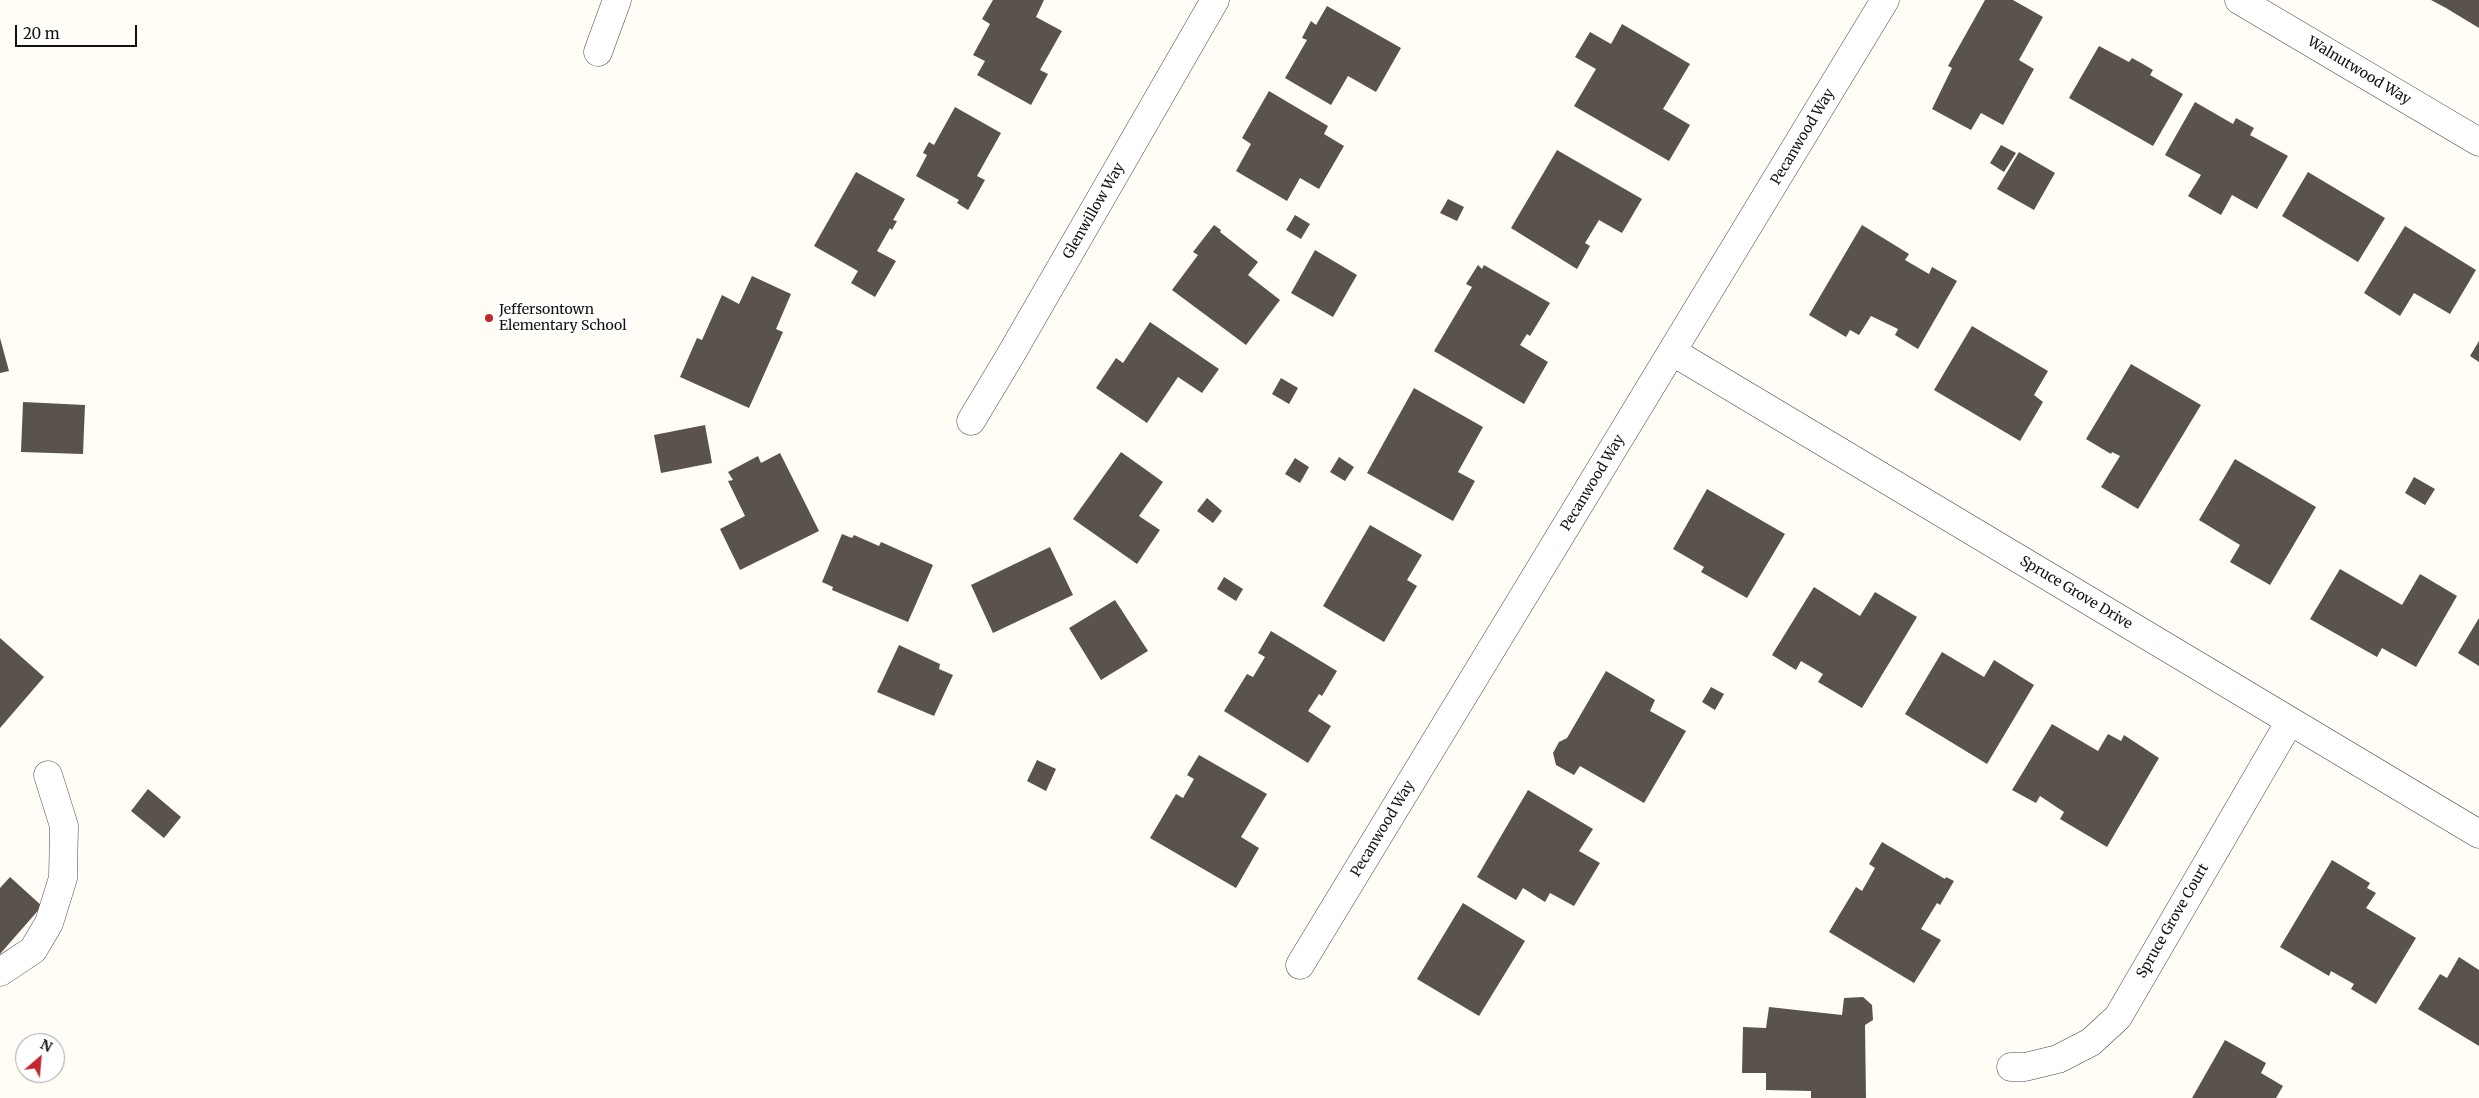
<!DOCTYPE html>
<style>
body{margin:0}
#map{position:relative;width:2479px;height:1098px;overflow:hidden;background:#fffdf5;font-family:Merriweather,serif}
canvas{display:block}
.north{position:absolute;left:15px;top:1033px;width:50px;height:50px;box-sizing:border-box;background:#fff;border:1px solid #a0a0a0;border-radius:50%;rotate:27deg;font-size:14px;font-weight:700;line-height:20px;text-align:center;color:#111}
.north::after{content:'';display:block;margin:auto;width:18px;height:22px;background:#c4262e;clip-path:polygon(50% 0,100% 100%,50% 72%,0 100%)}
.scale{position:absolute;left:15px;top:25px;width:122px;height:22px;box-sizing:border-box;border:2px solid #111;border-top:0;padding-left:6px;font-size:15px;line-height:18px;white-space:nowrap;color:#111;-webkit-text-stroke:4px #fff;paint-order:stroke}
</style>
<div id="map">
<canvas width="2479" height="1098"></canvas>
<div class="north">N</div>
<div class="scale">20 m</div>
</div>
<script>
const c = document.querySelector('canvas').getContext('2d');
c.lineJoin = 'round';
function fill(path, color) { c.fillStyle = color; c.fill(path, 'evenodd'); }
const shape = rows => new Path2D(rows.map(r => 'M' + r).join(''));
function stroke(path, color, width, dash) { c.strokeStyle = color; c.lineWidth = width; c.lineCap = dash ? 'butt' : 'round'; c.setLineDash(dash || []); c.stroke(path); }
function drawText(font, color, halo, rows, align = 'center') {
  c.font = font + ' Merriweather,serif'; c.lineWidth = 5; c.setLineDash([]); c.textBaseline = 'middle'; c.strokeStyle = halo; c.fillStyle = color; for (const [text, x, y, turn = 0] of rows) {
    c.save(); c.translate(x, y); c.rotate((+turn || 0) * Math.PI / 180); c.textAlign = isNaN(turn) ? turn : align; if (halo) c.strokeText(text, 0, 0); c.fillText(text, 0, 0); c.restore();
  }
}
const building = shape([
 [993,0,1044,0,1036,17,1062,31,1040,70,1048,74,1031,105,977,75,985,61,973,55,990,24,982,19],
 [1985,0,2013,0,2043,17,2019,60,2034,69,2003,125,1981,113,1971,130,1932,109,1952,68,1948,66],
 [2431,0,2479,0,2479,28,2446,8],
 [1327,6,1401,48,1376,92,1348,76,1331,105,1285,78,1307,40,1302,38,1304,34,1311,21,1316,25],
 [1622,24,1690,64,1663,109,1690,125,1669,161,1574,106,1596,69,1575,57,1590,32,1611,44],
 [2099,46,2129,62,2132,58,2143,64,2153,70,2150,75,2183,94,2153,146,2069,98],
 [1269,91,1328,126,1324,134,1344,146,1319,189,1300,178,1287,201,1236,171,1251,144,1242,138],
 [2195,102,2233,124,2236,118,2254,128,2250,135,2288,156,2257,209,2232,195,2221,215,2188,196,2201,175,2165,155],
 [955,107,1001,133,977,176,985,180,968,210,957,203,959,200,916,176,927,155,923,153,925,149,929,142,934,145],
 [2001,145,2016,153,2004,172,1990,163],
 [1557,150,1642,199,1622,233,1599,220,1585,243,1590,246,1577,269,1511,228],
 [2019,152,2055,173,2034,210,1997,189],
 [856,172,905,199,893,220,897,221,892,230,890,228,877,251,896,261,875,297,851,283,858,271,814,246],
 [2308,172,2385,218,2358,262,2282,216],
 [1448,199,1464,207,1457,221,1440,213],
 [1295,215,1310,224,1301,239,1286,230],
 [1214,225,1221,230,1220,232,1258,262,1248,275,1280,300,1246,345,1172,290,1198,255,1193,252],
 [1862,225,1909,254,1905,260,1929,274,1932,267,1957,281,1918,349,1895,335,1898,329,1871,316,1859,335,1850,330,1846,337,1809,315],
 [2405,226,2476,270,2450,314,2414,293,2400,316,2364,293],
 [1315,250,1357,275,1333,317,1291,293],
 [1478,265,1482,269,1484,265,1550,303,1530,336,1527,334,1520,345,1548,362,1524,404,1434,351,1472,287,1466,284],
 [752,276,791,294,776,329,783,332,749,408,680,377,697,338,702,340,722,295,739,304],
 [1150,322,1219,369,1202,393,1178,377,1147,423,1096,388,1116,358,1123,363],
 [1972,326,2048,371,2034,395,2043,402,2020,441,1934,390],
 [0,338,9,371,0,373],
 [2479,341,2479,362,2470,356],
 [2131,364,2201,405,2138,509,2101,487,2120,456,2112,452,2111,454,2086,439],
 [1281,378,1298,388,1289,404,1272,394],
 [1414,388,1483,427,1458,472,1475,481,1453,521,1367,473],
 [23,402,85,405,83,454,21,452],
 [705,425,712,463,661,473,654,435],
 [1121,452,1163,482,1139,516,1160,530,1137,564,1073,519],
 [780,453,819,531,740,570,720,529,745,516,728,481,733,480,728,472,758,456,761,463],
 [1339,457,1354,467,1345,481,1330,472],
 [1295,458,1309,467,1300,483,1285,474],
 [2235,459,2316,507,2270,585,2230,562,2240,545,2199,520],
 [2414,477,2435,489,2425,505,2405,493],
 [1707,489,1785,534,1747,598,1701,572,1704,567,1673,549],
 [1207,498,1222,511,1213,523,1197,511],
 [1370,525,1422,555,1407,580,1417,586,1384,642,1323,606],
 [842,534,852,538,854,535,879,546,881,542,933,565,908,622,832,590,833,587,822,582],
 [1050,547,1073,595,993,633,971,585],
 [2340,569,2402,605,2420,574,2457,596,2416,667,2382,648,2377,657,2310,619],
 [1224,577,1243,589,1236,601,1217,589],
 [1814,587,1860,616,1875,592,1917,617,1862,708,1818,682,1823,674,1801,661,1796,670,1772,655],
 [1115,600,1148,651,1101,680,1069,628],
 [2479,618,2479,666,2458,653],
 [1271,631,1337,671,1322,696,1319,694,1308,711,1331,726,1308,763,1224,711,1247,674,1253,677,1265,657,1258,653],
 [0,638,44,677,0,728],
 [899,645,940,664,939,669,953,675,934,716,877,692],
 [1942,652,1984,677,1994,660,2034,685,1987,764,1905,714],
 [1606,671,1655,700,1650,711,1686,731,1644,803,1580,766,1574,775,1556,765,1553,753,1559,742,1567,738],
 [1711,687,1724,694,1715,710,1702,702],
 [2052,724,2098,751,2108,734,2121,741,2124,735,2159,758,2107,847,2060,819,2064,812,2040,796,2036,803,2012,790],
 [1199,755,1267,794,1241,837,1259,848,1236,888,1150,838,1176,794,1183,798,1194,779,1187,775],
 [1037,760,1056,769,1046,791,1027,781],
 [148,789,181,817,164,838,131,811],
 [1528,790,1593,829,1579,851,1600,863,1574,906,1550,893,1545,902,1523,888,1516,900,1477,877],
 [1882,842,1945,879,1946,877,1954,881,1940,905,1937,903,1921,929,1941,940,1914,983,1829,932,1856,887,1862,891,1875,868,1869,864],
 [2332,860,2370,883,2367,888,2376,893,2366,908,2416,938,2376,1004,2351,989,2354,984,2331,971,2329,976,2280,947],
 [10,877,42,906,0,954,0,888],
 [1463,903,1525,941,1479,1016,1417,979],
 [2459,957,2479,970,2479,1046,2418,1009,2440,974,2447,978],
 [1863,997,1872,1005,1873,1020,1865,1025,1866,1098,1811,1098,1811,1091,1766,1090,1766,1073,1742,1073,1743,1027,1766,1028,1769,1007,1842,1015,1844,998],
 [2225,1040,2266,1063,2261,1073,2283,1086,2276,1098,2192,1098]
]);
const minor = shape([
 [2239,0,2479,142],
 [598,52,617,0],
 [1673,352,2479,834],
 [971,421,1010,356,1215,0],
 [1300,965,1885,0],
 [0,972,33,950,49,923,63,878,64,826,48,775],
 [2011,1067,2025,1067,2058,1059,2091,1042,2118,1017,2290,721]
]);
const markers = [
 [489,318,5,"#c4262e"]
];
const streetNames = [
 ["Walnutwood Way",2359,71,31],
 ["Pecanwood Way",1803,137,-59],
 ["Glenwillow Way",1094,211,-60],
 ["Pecanwood Way",1593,483,-59],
 ["Spruce Grove Drive",2076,593,31],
 ["Pecanwood Way",1383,829,-59],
 ["Spruce Grove Court",2173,921,-60]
];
const poiNames = [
 ["Jeffersontown",499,310],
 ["Elementary School",499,326]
];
fill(building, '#5a524d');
stroke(minor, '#444', 29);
stroke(minor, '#fff', 28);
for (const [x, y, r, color] of markers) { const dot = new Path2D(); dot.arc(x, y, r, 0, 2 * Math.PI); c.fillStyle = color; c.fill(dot); stroke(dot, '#fff', 2); }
drawText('14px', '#111', '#fff', streetNames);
drawText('14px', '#111', '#fff', poiNames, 'left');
</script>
